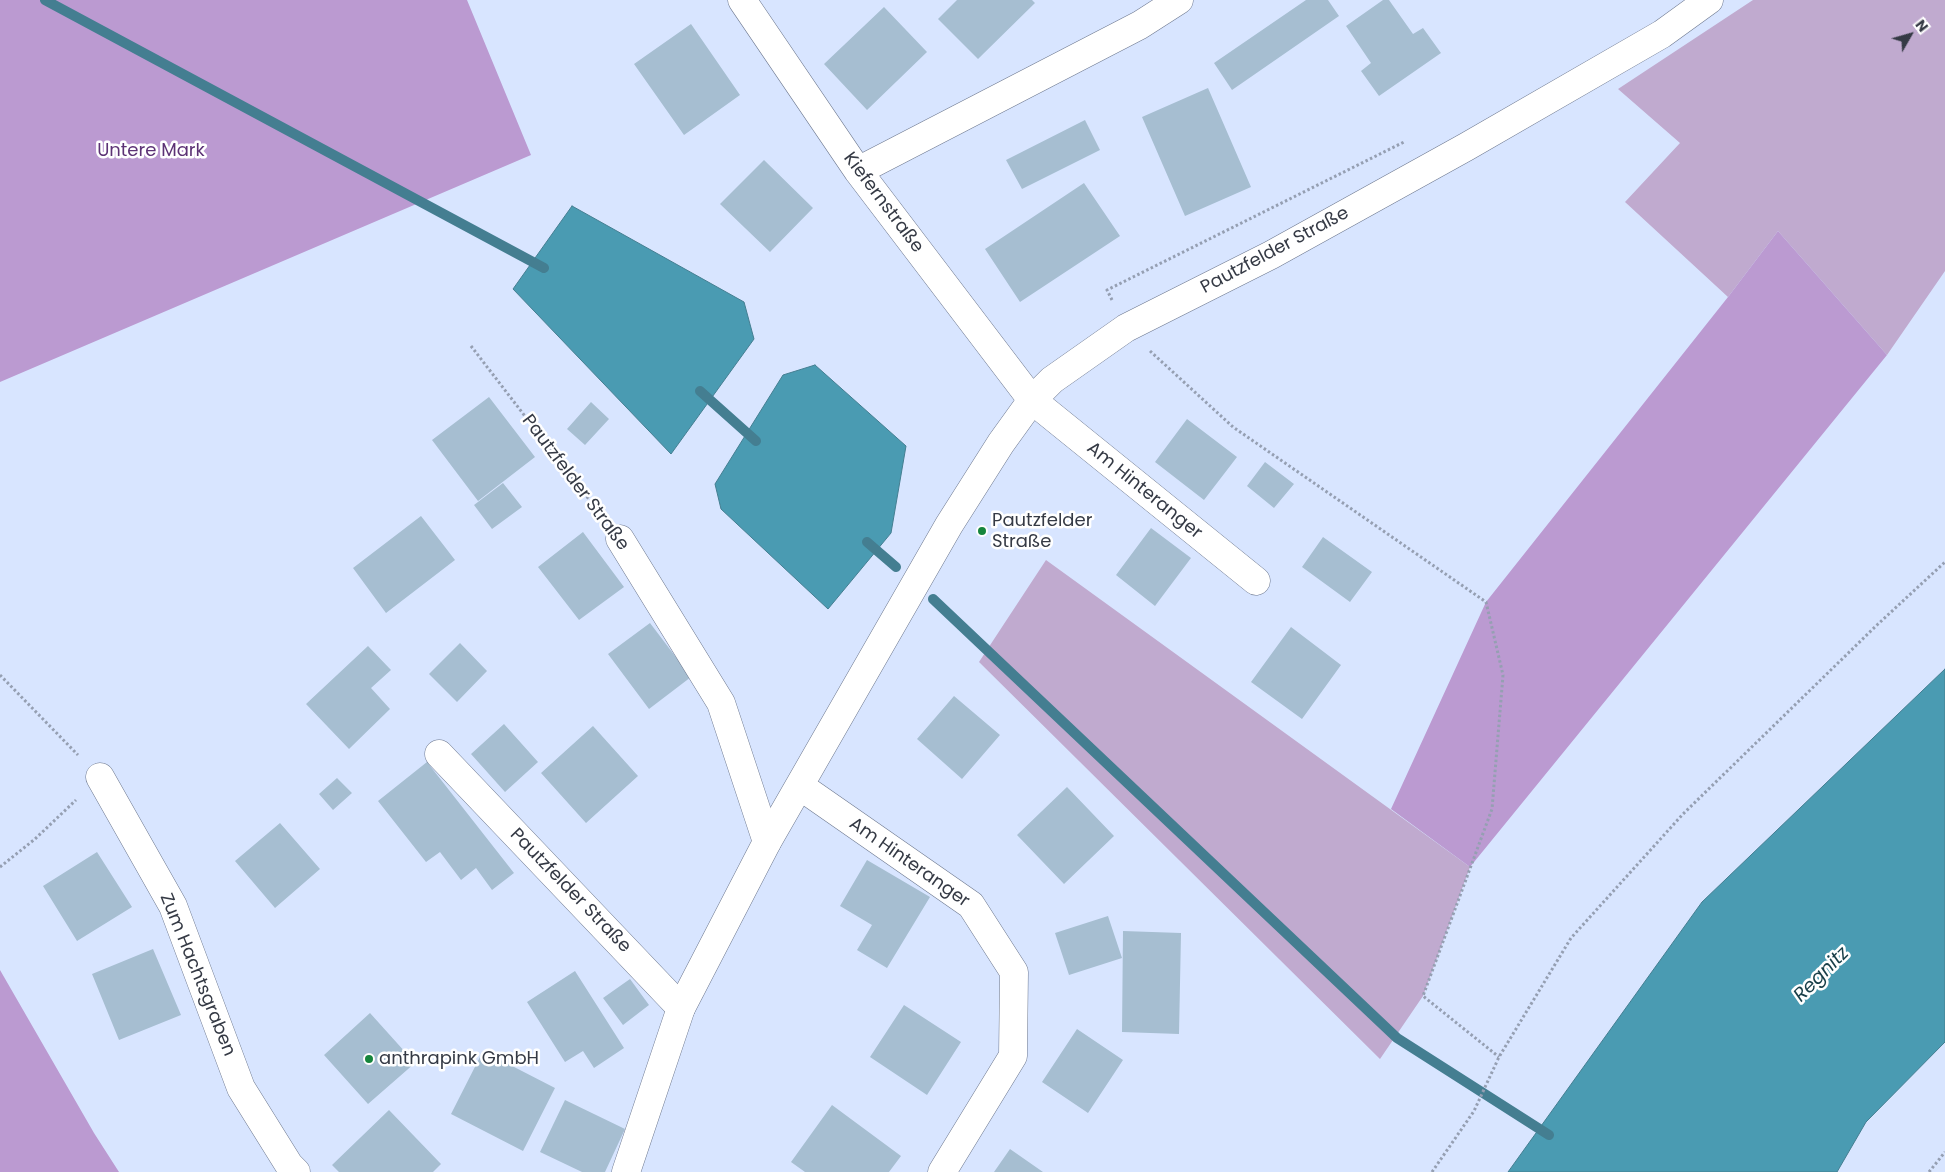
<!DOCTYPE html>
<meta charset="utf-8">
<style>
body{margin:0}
#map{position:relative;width:1945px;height:1172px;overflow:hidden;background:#d8e5ff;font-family:Poppins,sans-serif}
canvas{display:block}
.north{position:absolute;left:1885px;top:10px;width:50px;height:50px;-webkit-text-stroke:4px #fff;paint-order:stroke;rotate:52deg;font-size:14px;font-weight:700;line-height:20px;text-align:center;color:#353a45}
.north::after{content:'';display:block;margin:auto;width:18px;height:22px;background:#353a45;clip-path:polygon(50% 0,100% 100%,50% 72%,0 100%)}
</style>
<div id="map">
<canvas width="1945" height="1172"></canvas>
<div class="north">N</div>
</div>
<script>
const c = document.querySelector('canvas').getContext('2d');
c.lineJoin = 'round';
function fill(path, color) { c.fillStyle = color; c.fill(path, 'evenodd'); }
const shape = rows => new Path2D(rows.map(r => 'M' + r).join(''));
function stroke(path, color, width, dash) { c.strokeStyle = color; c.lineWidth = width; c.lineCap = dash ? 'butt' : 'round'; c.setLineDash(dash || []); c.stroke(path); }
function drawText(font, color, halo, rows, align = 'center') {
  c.font = font + ' Poppins,sans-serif'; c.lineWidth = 5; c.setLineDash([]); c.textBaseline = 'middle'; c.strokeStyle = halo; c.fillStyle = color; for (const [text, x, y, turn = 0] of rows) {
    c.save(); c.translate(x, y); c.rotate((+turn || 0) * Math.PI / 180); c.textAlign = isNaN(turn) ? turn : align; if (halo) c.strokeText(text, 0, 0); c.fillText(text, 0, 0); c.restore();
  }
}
const green = shape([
 [1753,0,1945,0,1945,271,1887,355,1778,231,1728,297,1625,202,1680,143,1618,89],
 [1046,560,1470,867,1423,996,1380,1059,979,662]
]);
const forest = shape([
 [0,0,467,0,531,155,0,382],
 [1778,231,1887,355,1470,867,1391,809,1486,602,1728,297],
 [0,970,94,1133,119,1172,0,1172]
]);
const water = shape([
 [572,206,744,302,754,339,671,454,513,289,572,206],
 [815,365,906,446,891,533,828,609,721,509,715,484,783,375,815,365],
 [1945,669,1945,1042,1866,1122,1837,1172,1508,1172,1702,902,1945,669]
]);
const stream = shape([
 [45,0,544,268],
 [700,391,756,441],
 [867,542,896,567],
 [933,599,1397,1038,1549,1135]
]);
const building = shape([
 [957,0,1032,0,1035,3,978,59,938,19],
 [1306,0,1328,0,1339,16,1232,90,1214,63],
 [1383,0,1389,0,1413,34,1423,28,1441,53,1379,96,1361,71,1371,63,1346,26],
 [884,7,927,52,867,110,824,64],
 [691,24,740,95,684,135,634,64],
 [1208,88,1251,187,1185,216,1142,117],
 [1085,120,1100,150,1022,189,1006,160],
 [764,160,813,208,770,252,720,204],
 [1084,183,1120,236,1020,302,985,249],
 [489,397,535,457,478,501,432,440],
 [591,402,609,419,585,445,567,429],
 [1187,419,1237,457,1204,500,1155,462],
 [1265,462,1294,484,1274,508,1247,486],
 [503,483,522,507,492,529,474,505],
 [421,516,455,560,386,613,353,568],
 [1151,528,1191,558,1155,606,1116,575],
 [583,532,624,587,579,620,538,567],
 [1323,537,1372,572,1350,602,1302,567],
 [650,623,691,677,649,709,608,654],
 [1291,627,1341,665,1302,719,1251,682],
 [460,643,487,671,457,702,429,674],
 [368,646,391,670,371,688,390,709,349,749,306,704],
 [954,696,1000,735,962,779,917,739],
 [504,724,538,762,505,792,471,754],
 [593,726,638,776,586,823,541,773],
 [427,762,514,873,492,890,476,868,461,880,440,852,426,862,378,801],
 [337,778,352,793,333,810,319,794],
 [1067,787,1114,836,1064,884,1017,835],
 [280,823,320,869,275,908,235,861],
 [97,852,132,907,77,941,43,886],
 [867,860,930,897,887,968,857,950,872,925,840,906],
 [1108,916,1122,958,1069,975,1055,933],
 [1123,931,1181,933,1179,1034,1122,1032],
 [153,949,181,1015,119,1040,92,974],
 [575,971,624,1048,594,1068,583,1051,565,1062,527,1002],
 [630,979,649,1005,623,1025,603,998],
 [904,1005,961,1042,927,1095,870,1057],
 [370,1013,415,1063,368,1104,324,1055],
 [1077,1029,1123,1060,1088,1113,1042,1082],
 [483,1051,555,1088,523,1151,451,1114],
 [565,1100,625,1129,605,1172,582,1172,540,1152],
 [832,1105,901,1156,889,1172,805,1172,791,1162],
 [389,1110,441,1164,433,1172,339,1172,332,1165],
 [1010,1149,1043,1172,994,1172]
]);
const path = shape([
 [1112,300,1107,290,1404,142],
 [471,346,601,515],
 [1150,351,1233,427,1486,602,1503,675,1492,809,1423,996,1499,1057],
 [0,675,78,755],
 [0,867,35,839,76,800],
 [1432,1172,1474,1111,1499,1057,1571,938,1683,814,1877,625,1945,562],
 [1929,1172,1945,1152]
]);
const minor = shape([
 [742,0,858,171,1032,400,1256,581],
 [858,171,1140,25,1179,0],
 [620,539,721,703,767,842],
 [439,754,681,1008],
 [100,777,173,906,241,1088,289,1165,296,1172],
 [800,786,971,905,1014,972,1013,1056,942,1172]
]);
const tertiary = shape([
 [626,1172,681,1008,767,842,949,525,1001,443,1032,400,1052,380,1126,328,1271,255,1466,147,1662,34,1709,0]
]);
const markers = [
 [982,531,5,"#16853c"],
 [369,1059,5,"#16853c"]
];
const parkNames = [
 ["Untere Mark",151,151]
];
const streetNames = [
 ["Kiefernstraße",883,203,53],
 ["Pautzfelder Straße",1275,251,-28],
 ["Pautzfelder Straße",575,483,53],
 ["Am Hinteranger",1144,491,39],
 ["Am Hinteranger",909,863,35],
 ["Pautzfelder Straße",570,891,46],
 ["Zum Hachtsgraben",197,975,68]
];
const poiNames = [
 ["Pautzfelder",992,521],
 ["Straße",992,542],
 ["anthrapink GmbH",379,1059]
];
const waterNames = [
 ["Regnitz",1822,975,-45]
];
fill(green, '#c0aacf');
fill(forest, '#bb9ad1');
fill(water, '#4a9bb2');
stroke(water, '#447e91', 1);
stroke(stream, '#447e91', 10);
fill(building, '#a6bed1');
stroke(minor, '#6c778e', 29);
stroke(tertiary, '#6c778e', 29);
stroke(path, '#959fb2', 3, [2.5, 2.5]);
stroke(minor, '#fff', 28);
stroke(tertiary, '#fff', 28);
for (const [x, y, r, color] of markers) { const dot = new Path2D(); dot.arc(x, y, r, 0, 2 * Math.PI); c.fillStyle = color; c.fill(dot); stroke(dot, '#fff', 2); }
drawText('18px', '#5c3275', '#fff', parkNames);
drawText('18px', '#353a45', '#fff', streetNames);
drawText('18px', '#353a45', '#fff', poiNames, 'left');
drawText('italic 19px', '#183e48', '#fff', waterNames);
</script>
